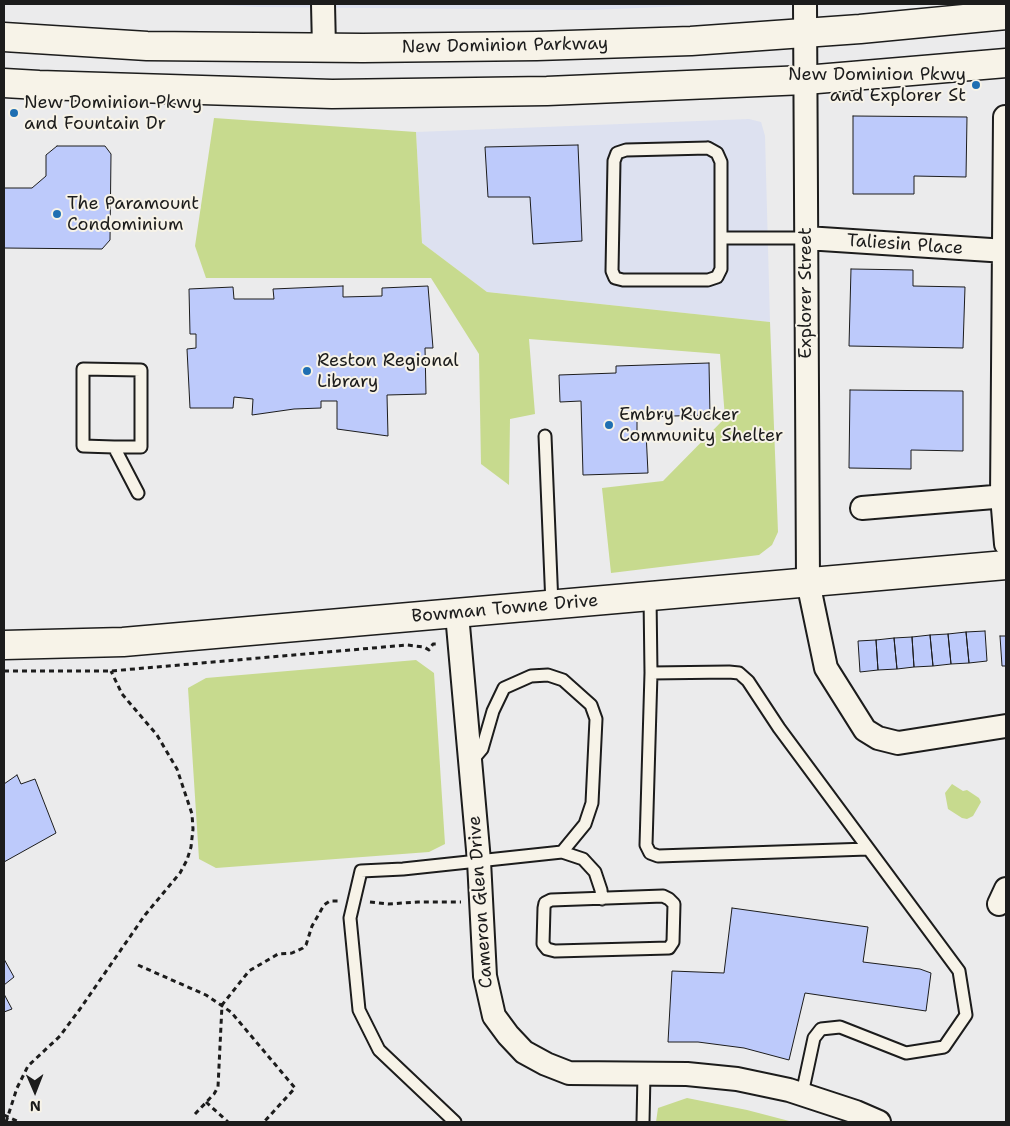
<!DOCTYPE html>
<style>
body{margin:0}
#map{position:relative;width:1010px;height:1126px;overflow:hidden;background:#ebebec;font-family:"Shantell Sans",sans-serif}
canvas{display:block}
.frame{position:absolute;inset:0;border:5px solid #1c1c1c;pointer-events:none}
.north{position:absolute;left:10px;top:1066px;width:50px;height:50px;-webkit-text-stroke:4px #f7f3e8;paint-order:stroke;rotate:179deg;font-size:14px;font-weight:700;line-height:20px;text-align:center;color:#1c1c1c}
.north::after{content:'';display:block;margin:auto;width:18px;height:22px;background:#1c1c1c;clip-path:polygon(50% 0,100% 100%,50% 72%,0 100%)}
</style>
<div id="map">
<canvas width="1010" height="1126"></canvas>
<div class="frame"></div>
<div class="north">N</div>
</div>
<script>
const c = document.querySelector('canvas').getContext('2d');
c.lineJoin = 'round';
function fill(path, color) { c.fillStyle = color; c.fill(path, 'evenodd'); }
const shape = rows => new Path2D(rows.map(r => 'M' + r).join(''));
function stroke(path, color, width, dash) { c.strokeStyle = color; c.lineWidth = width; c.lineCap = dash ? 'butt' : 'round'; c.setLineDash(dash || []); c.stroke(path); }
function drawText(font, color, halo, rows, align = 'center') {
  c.font = font + ' "Shantell Sans",sans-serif'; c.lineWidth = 4; c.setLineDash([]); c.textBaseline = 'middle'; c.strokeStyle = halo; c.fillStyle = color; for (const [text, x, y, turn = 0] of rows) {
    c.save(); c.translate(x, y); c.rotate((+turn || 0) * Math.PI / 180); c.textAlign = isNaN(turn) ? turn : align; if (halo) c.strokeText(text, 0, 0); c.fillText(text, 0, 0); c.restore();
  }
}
const built = shape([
 [203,4,732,4,590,10,258,7],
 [749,119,761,122,765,136,770,322,487,292,422,243,416,132]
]);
const green = shape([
 [214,118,416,132,422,243,487,292,770,322,778,532,772,545,759,555,611,573,602,488,663,481,725,418,720,354,529,339,535,414,510,419,509,485,481,464,479,354,431,278,206,278,195,246],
 [416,660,434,673,445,844,429,852,216,868,199,859,188,688,206,678],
 [952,784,963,791,967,790,979,798,981,802,973,816,967,819,962,818,948,809,945,793],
 [687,1098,747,1110,793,1122,656,1122,658,1108]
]);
const building = shape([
 [853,116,967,117,966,177,914,176,914,194,853,194,853,116],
 [578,145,582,241,533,244,530,197,488,197,485,147,578,145],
 [57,146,105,146,111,154,110,240,102,249,4,248,4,188,32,188,46,176,46,155,57,146],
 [851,269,913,270,913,286,965,287,963,348,849,346,851,269],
 [343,286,343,297,382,296,382,288,428,286,433,348,425,348,426,394,387,395,388,436,337,429,337,401,321,401,321,408,294,409,252,415,253,399,234,397,233,408,190,408,187,349,196,348,196,334,190,334,189,289,233,287,234,299,274,299,273,289,343,286],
 [709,363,710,415,637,417,637,433,646,432,648,473,583,475,581,401,560,402,559,375,616,373,616,366,709,363],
 [850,390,963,391,963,451,911,450,911,469,849,468,850,390],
 [985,631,987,661,969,663,966,632,985,631],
 [966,632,969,663,951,664,948,634,966,632],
 [948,634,951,664,933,666,930,635,948,634],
 [930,635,933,666,914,667,912,637,930,635],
 [1000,636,1006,636,1006,666,1002,666,1000,636],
 [912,637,914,667,897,669,894,638,912,637],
 [894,638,897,669,878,670,876,640,894,638],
 [876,640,878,670,860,672,858,641,876,640],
 [17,775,21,784,35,779,56,833,4,862,4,784,17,775],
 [732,908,868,927,863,962,920,969,931,973,926,1011,805,993,789,1060,744,1048,698,1042,668,1042,672,971,724,973,732,908],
 [4,959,14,977,4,985,4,959],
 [4,994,12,1009,4,1012,4,994]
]);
const path = shape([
 [4,671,111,671,407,645,424,647,429,650,433,644,438,644],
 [370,902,388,904,418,902,461,902],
 [138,965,206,995,231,1012,295,1088,264,1122],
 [206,1102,228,1122],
 [195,1114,214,1094,218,1087,222,1005,249,971,278,954,292,953,303,948,306,945,312,926,324,905,330,901,339,901],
 [4,1115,19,1122],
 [6,1122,17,1088,28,1066,60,1036,80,1009,145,915,180,873,187,860,191,847,193,829,192,814,177,769,157,735,122,694,111,671]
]);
const lane = shape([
 [708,148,717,153,721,162,721,269,717,277,708,280,623,280,615,278,612,271,614,161,617,153,626,150,708,148],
 [721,238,806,238],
 [545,436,552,605],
 [114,447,141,447,141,370,83,369,83,446,114,447,138,493],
 [650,596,651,673,729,672,739,673,748,681,779,728,959,971,966,1015,944,1047,906,1053,840,1027,821,1029,814,1038,802,1094],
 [651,673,646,845,650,853,658,856,868,849],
 [471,762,482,749,493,711,504,688,531,676,548,675,563,680,591,705,596,719,592,803,585,824,562,852],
 [663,896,669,899,674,904,673,942,669,948,555,951,547,949,543,944,544,908,545,903,551,900,663,896],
 [455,1122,379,1050,359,1010,350,918,361,871,403,869,562,852,583,859,595,872,601,890,602,899],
 [643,1122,644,1074]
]);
const street = shape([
 [323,4,324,48],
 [805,4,808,582,826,668,865,730,878,738,898,743,1006,726],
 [1005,117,1002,496,1006,544],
 [806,238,1006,251],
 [862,508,1006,496],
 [457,614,479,861,485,976,494,1016,508,1035,524,1052,546,1064,569,1073,687,1074,737,1079,789,1090,856,1112,879,1122],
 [999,904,1006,889]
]);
const secondary = shape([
 [4,37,147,46,363,48,537,46,691,41,860,29,1006,15],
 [4,83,39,85,332,94,547,91,805,80,1006,63],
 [4,645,123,642,1006,565]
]);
const markers = [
 [976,85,5,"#1f6fb2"],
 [14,113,5,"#1f6fb2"],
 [57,214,5,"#1f6fb2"],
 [307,371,5,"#1f6fb2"],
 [609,425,5,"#1f6fb2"]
];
const streetNames = [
 ["New Dominion Parkway",505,46,-1],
 ["Taliesin Place",905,245,4],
 ["Explorer Street",806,293,-90],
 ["Bowman Towne Drive",505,609,-5],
 ["Cameron Glen Drive",481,902,-94]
];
const poiNames = [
 ["New Dominion Pkwy",966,75,"right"],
 ["and Explorer St",966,96,"right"],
 ["New Dominion Pkwy",24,103],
 ["and Fountain Dr",24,124],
 ["The Paramount",67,204],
 ["Condominium",67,225],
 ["Reston Regional",317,361],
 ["Library",317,382],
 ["Embry Rucker",619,415],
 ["Community Shelter",619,436]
];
fill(built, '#dde1f0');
fill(green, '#c7da8e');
fill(building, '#bdcafb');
stroke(building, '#1c1c1c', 1);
stroke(lane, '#1c1c1c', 15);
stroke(street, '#1c1c1c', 26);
stroke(secondary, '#1c1c1c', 31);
stroke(path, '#1c1c1c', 3, [5, 4]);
stroke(lane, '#f7f3e8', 11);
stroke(street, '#f7f3e8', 22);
stroke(secondary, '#f7f3e8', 28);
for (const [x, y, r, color] of markers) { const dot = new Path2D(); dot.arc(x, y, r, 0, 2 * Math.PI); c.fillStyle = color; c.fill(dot); stroke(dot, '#f7f3e8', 2); }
drawText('18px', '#1c1c1c', '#f7f3e8', streetNames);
drawText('18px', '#1c1c1c', '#f7f3e8', poiNames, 'left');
</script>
